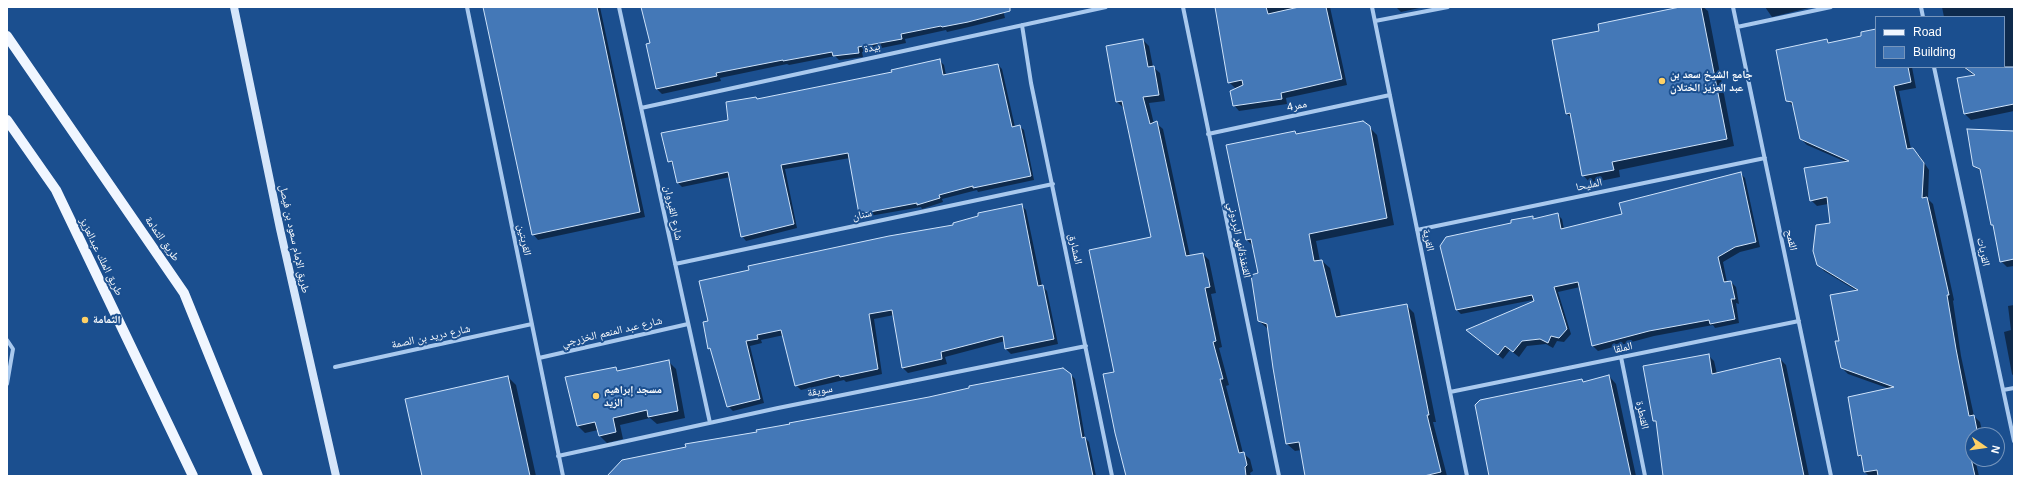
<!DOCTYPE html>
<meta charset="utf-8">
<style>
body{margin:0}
#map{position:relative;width:2021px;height:483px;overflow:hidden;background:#1b4f8f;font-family:Helvetica,sans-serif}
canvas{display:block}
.frame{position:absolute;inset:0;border:8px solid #fff;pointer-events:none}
.legend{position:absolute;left:1875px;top:16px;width:130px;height:52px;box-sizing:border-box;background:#1b4f8f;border:1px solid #7695bc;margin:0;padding:5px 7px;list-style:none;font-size:12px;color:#fff}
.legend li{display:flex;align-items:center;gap:8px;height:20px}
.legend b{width:20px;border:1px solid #7695bc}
.north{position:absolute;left:1965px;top:427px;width:40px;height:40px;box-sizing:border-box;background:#1b4f8f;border:1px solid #7695bc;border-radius:50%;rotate:103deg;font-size:11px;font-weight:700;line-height:16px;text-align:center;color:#fff}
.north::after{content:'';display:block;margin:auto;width:14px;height:18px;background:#ffd166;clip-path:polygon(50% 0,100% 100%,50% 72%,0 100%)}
</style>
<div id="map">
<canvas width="2021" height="483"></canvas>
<div class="frame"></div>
<ul class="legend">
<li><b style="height:5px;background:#f0f6ff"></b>Road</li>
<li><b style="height:11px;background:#4478b7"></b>Building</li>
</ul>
<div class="north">N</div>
</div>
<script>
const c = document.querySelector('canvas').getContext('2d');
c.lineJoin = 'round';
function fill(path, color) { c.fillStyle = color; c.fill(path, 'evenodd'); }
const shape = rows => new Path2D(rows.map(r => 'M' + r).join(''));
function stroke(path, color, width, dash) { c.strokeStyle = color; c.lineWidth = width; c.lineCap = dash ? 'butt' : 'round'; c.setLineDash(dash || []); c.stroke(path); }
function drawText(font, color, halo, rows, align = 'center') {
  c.font = font + ' Helvetica,"Noto Naskh Arabic",sans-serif'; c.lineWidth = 4; c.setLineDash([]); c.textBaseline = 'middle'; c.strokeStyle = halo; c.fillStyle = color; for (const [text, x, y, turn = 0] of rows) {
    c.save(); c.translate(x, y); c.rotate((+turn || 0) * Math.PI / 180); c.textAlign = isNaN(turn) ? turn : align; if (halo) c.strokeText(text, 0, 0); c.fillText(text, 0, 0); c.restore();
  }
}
const shadow = shape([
 [484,7,600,7,645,217,538,240,533,234],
 [642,7,1004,7,1003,10,1005,18,973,26,947,32,946,30,905,39,906,43,862,52,863,57,839,60,835,56,789,65,787,64,720,78,721,81,662,94,657,89,647,45,651,44],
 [1216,7,1330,7,1347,85,1286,98,1287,104,1239,111,1234,105,1239,87,1235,88,1229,82],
 [1396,7,1424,7,1401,12],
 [1685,7,1703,7,1708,11,1734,146,1619,170,1620,177,1590,183,1583,175,1572,118,1567,114],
 [1765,7,1813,7,1772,17],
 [1942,7,2014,7,2014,111,1971,120,1965,114,1975,76,1963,67,2004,67,2004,17,1944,17],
 [1876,30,1876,67,1912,67,1916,88,1899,91,1911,149,1919,155,1929,170,1928,199,1933,204,1954,300,1953,301,1961,356,1974,416,1980,422,1983,435,1973,435,1973,459,1975,459,1979,476,1869,476,1865,472,1863,460,1858,455,1890,389,1848,374,1842,368,1840,341,1857,291,1824,271,1818,264,1831,223,1828,204,1817,206,1811,200,1846,162,1807,145,1801,139,1794,107,1787,100,1827,40,1830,44,1862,37],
 [1143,40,1149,46,1153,67,1160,73,1165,101,1149,103,1154,124,1156,123,1163,129,1190,256,1203,254,1209,260,1216,293,1211,294,1222,347,1219,348,1229,385,1226,386,1243,453,1250,459,1253,471,1250,473,1251,476,1127,476,1115,373,1152,238,1124,108,1117,102],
 [940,61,944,65,946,75,998,65,1002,69,1015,127,1019,126,1024,130,1034,180,978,192,977,190,942,199,943,202,922,209,921,207,864,217,860,213,850,158,785,169,797,228,746,241,742,236,730,177,682,187,678,183,674,165,669,161,757,100,893,73],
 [1369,127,1377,135,1394,225,1316,241,1320,261,1322,261,1330,268,1341,317,1406,305,1414,313,1436,422,1433,422,1447,476,1306,476,1301,450,1295,451,1287,444,1268,329,1259,321,1259,274,1254,247,1247,240,1228,146,1295,132,1298,134],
 [2014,132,2014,266,2007,267,2001,261,1982,172,1974,166],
 [1740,173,1745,178,1760,247,1740,252,1723,262,1727,282,1731,282,1736,287,1739,304,1736,303,1739,323,1715,328,1713,325,1654,336,1598,351,1593,346,1580,287,1558,292,1571,334,1564,342,1557,341,1553,348,1546,344,1527,346,1519,357,1510,350,1503,359,1473,335,1538,299,1461,314,1456,309,1512,224,1532,217,1535,219,1557,214,1562,219,1564,229,1623,215],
 [1021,205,1026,210,1042,286,1047,291,1058,344,1011,354,1006,349,1005,341,945,357,947,364,908,373,903,368,894,315,874,319,882,374,846,382,844,380,801,390,796,385,784,335,761,340,762,343,750,346,764,403,733,411,728,406,712,351,709,348,954,226],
 [2014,305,2014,377,2012,374,2004,332,2011,330,2008,306],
 [1708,355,1714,361,1717,374,1780,359,1786,365,1809,476,1664,476,1658,424,1654,420],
 [668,361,676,369,685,418,657,424,650,418,620,425,623,439,607,443,600,436,598,430,585,433,578,426,615,368,619,371],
 [1070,374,1075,379,1085,438,1089,442,1096,476,608,476,758,433],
 [1609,376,1616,384,1636,476,1490,476,1582,380,1585,383],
 [508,377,516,385,536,476,423,476]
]);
const building = shape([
 [483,7,597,7,640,212,532,235,483,7],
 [641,7,1010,7,1010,11,968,22,942,27,941,26,901,34,902,39,858,47,859,53,833,56,832,52,783,61,783,60,716,73,717,76,656,89,646,44,650,43,641,7],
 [1215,7,1266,7,1268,14,1299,7,1326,7,1342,79,1281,93,1282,99,1233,106,1230,91,1243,85,1242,80,1228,83,1215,7],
 [1680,7,1701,7,1727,139,1612,162,1614,170,1582,176,1570,113,1566,114,1552,40,1599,31,1598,24,1680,7],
 [1876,29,1876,67,1908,67,1911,82,1894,86,1907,149,1913,148,1924,163,1922,198,1927,197,1949,295,1947,295,1956,349,1969,416,1974,415,1978,435,1973,435,1973,444,1968,445,1975,476,1878,476,1877,470,1864,472,1861,455,1858,456,1848,397,1894,387,1841,368,1835,341,1839,341,1830,295,1858,290,1817,265,1813,251,1816,225,1830,223,1827,197,1810,201,1804,168,1849,161,1800,139,1792,102,1786,101,1776,50,1827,39,1828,43,1861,36,1861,32,1876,29],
 [1143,39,1148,67,1154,66,1159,95,1143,97,1150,124,1157,121,1186,256,1203,253,1210,287,1205,288,1216,341,1213,342,1223,379,1220,379,1239,453,1244,452,1247,465,1245,467,1246,476,1126,476,1115,433,1103,374,1114,372,1089,250,1151,237,1122,101,1116,102,1106,46,1143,39],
 [940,59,943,75,998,64,1012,127,1020,125,1031,176,973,188,973,186,939,195,940,198,917,205,917,203,859,214,848,153,781,165,794,224,741,237,728,172,677,183,672,161,668,162,661,133,728,120,726,102,756,97,757,99,892,72,891,70,940,59],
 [1964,67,2014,67,2014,104,1964,114,1957,78,1975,75,1964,67],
 [1363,121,1370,126,1387,218,1309,234,1314,261,1322,260,1336,317,1407,304,1429,415,1427,415,1441,472,1424,476,1305,476,1299,442,1286,444,1273,368,1267,324,1258,321,1251,275,1258,273,1251,239,1246,240,1226,145,1295,131,1296,134,1363,121],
 [1967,129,2014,131,2014,259,2000,262,1993,225,1991,225,1980,169,1973,166,1967,129],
 [1741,172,1756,242,1735,247,1718,257,1724,282,1731,281,1735,299,1731,299,1735,319,1710,324,1709,320,1649,331,1592,346,1578,282,1554,287,1567,329,1559,338,1551,336,1548,343,1540,339,1522,341,1513,352,1505,346,1498,355,1466,330,1534,301,1532,295,1456,310,1440,246,1446,237,1511,223,1511,220,1533,216,1533,219,1558,213,1561,229,1622,214,1619,203,1741,172],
 [1022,204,1038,286,1043,285,1054,339,1005,349,1003,336,941,352,942,359,902,368,892,310,869,314,878,369,840,377,839,375,795,386,781,330,757,335,758,339,746,341,760,399,727,407,710,348,708,349,703,322,708,321,699,281,749,270,748,266,889,236,953,225,953,223,978,216,978,213,1022,204],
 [1709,354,1712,374,1780,358,1804,476,1663,476,1656,421,1653,421,1643,366,1709,354],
 [669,360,678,411,648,417,647,410,613,418,616,432,599,436,595,422,577,426,565,377,616,367,617,371,669,360],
 [1063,368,1071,374,1082,438,1085,437,1093,476,607,476,622,460,686,447,685,444,757,432,756,430,790,424,789,423,929,397,969,388,969,386,1063,368],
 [1609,375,1631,476,1489,476,1475,405,1480,400,1582,379,1583,382,1609,375],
 [508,376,530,476,422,476,405,399,508,376]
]);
const minor = shape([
 [467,7,563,476],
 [619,7,710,423],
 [1183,7,1279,476],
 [1372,7,1467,476],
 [1733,7,1831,476],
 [1921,7,1923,17],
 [1375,21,1448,7],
 [1022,25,1031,83,1112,476],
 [1737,27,1831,7],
 [1934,67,2014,441],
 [641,108,1106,7],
 [1208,134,1390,95],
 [1417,230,1765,158],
 [675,264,1053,184],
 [7,340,13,349,7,384],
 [1621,357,1645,476],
 [539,358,688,324],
 [335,367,532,324],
 [2003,390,2014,388],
 [1450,392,1799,321],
 [558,456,778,408,1086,346]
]);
const secondary = shape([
 [234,7,280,229,336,476]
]);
const primary = shape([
 [7,36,184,293,258,476],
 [7,120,56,190,193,476]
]);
const markers = [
 [1662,81,4,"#ffd166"],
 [85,320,4,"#ffd166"],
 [596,396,4,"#ffd166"]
];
const streetNames = [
 ["بيدة",872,48,-12],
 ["ممر4",1297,106,-12],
 ["المليحا",1589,185,-12],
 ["شارع القيروان",673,213,78],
 ["سنان",862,215,-12],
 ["طريق الثمامة",162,239,55],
 ["طريق الإمام سعود بن فيصل",294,239,78],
 ["القريتين",524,240,78],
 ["القنفذة/نهر البردوني",1239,240,78],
 ["القرية",1428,240,78],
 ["القمح",1791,240,78],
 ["المشارق",1075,249,78],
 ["القريات",1983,252,78],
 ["طريق الملك عبدالعزيز",101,257,64],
 ["شارع عبد المنعم الخزرجي",612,332,-13],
 ["شارع دريد بن الصمة",431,337,-12],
 ["الملقا",1623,348,-12],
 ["سويقة",820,391,-11],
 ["القنطرة",1642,415,78]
];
const poiNames = [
 ["جامع الشيخ سعد بن",1670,75],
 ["عبد العزيز الختلان",1670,88],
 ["الثمامة",93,320],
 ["مسجد إبراهيم",604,390],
 ["الزيد",604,403]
];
fill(shadow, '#0007');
fill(building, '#4478b7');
stroke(building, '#cfe3fa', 1);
stroke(minor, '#a9c9ee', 4);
stroke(secondary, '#d6e6fa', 8);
stroke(primary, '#f0f6ff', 10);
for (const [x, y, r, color] of markers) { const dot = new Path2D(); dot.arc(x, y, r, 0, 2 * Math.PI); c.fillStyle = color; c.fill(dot); stroke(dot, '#1b4f8f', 1.5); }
drawText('11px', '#fff', '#1b4f8f', streetNames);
drawText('bold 11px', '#fff', '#1b4f8f', poiNames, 'left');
</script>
